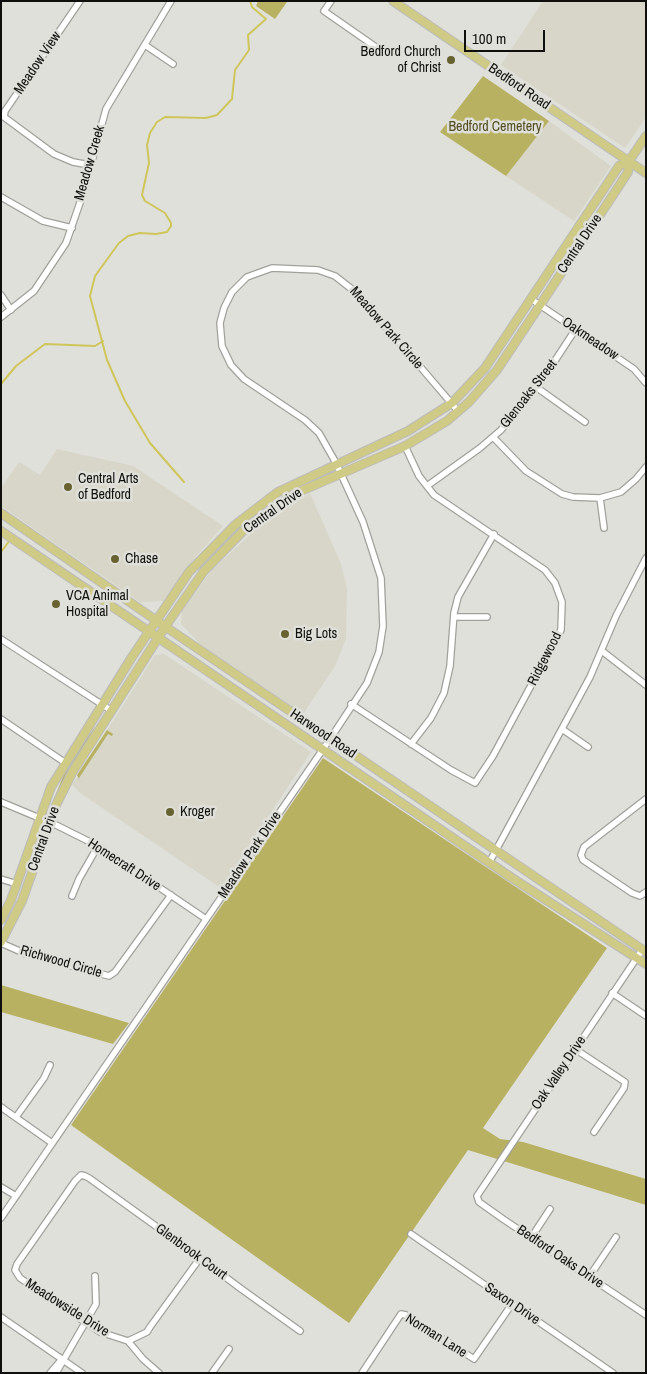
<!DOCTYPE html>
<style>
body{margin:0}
#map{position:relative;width:647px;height:1374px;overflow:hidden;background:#e0e0da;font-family:"Archivo Narrow",sans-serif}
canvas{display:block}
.frame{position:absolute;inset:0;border:2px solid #0f0f0d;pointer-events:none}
.scale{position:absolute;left:464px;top:30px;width:81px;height:22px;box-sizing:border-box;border:2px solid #0f0f0d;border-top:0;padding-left:6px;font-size:15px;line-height:18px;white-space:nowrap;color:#0f0f0d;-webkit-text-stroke:4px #e0e0da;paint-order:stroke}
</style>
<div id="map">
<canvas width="647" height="1374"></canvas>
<div class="frame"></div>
<div class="scale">100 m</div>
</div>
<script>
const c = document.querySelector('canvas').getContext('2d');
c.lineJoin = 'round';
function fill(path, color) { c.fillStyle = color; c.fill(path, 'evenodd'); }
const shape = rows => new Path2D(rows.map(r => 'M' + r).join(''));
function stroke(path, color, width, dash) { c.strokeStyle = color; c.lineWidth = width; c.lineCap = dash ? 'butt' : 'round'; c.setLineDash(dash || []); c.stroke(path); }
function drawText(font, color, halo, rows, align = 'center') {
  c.font = font + ' "Archivo Narrow",sans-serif'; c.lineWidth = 5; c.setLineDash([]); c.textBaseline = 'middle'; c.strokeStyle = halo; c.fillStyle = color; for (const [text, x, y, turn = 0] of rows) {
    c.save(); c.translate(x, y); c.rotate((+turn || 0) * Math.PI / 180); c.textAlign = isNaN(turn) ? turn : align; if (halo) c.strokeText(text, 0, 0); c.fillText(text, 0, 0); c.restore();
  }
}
const built = shape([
 [543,1,646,1,646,117,625,148,501,65],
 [549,121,611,166,574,221,506,176],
 [57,449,133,466,223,526,198,554,164,601,140,602,1,506,1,488,19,462,40,475],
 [310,493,341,564,347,588,346,639,335,666,303,714,201,645,181,624,182,611,212,570,254,531],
 [164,654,311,752,221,888,80,793,72,785,155,655]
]);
const green = shape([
 [258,1,286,1,287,2,275,19,256,6],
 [483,76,549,121,506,176,440,132],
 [95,727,97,728,62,784,48,813,67,767],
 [107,730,113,734,112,736,108,734,79,778,81,782,77,775],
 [323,758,607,948,483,1128,500,1139,523,1142,646,1179,646,1205,468,1150,349,1323,71,1125],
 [1,985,129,1023,113,1044,1,1012]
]);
const stream = shape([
 [1,384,16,366,45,344,95,346,103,341],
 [184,482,150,443,125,401,107,360,90,296,95,276,119,243,128,236,140,233,156,234,167,232,171,226,171,223,165,213,145,201,142,195,149,163,147,145,150,133,157,122,165,117,206,118,217,115,232,99,235,70,249,50,248,35,266,19,252,7,250,1],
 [1,552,10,540]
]);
const minor = shape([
 [80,1,5,111,4,117,54,154,73,162,90,165],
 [331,1,324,11,383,52],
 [145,45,173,64],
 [1,197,43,221,72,228],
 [1,295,11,310],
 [531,299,634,369,646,383],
 [1,317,34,291,66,243,83,194,106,109,171,1],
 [536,387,585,422],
 [493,437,526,471,562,494,573,497,600,498,621,492,636,479,646,467],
 [427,486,480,448,501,430,543,379,575,330],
 [600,498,604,528],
 [454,617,487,617],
 [1,639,112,711],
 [602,651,646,685],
 [351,704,451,770,475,783,493,756,561,630,562,602,555,583,545,570,434,495,419,476,405,446],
 [1,719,64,762],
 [562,729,588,747],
 [411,744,431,718,444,693,450,666,454,613,458,597,494,534],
 [646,799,584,847,581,855,583,860,632,893,640,896,646,892],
 [1,802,56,825,98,846,206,919],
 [489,863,590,677,616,616,646,558],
 [1,879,17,884],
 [72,896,79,879,98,846],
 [1,943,26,954,109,976,115,972,171,895],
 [642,950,477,1196,479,1202,503,1219,646,1315],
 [612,993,646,1016],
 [575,1049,625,1082,624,1088,594,1132],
 [1,1107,52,1143],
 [16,1117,44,1078,50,1065],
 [1,1187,16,1196],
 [1,1218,330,739,367,683,379,652,383,626,381,578,363,522,336,463,319,433,305,420,244,379,231,365,222,346,220,323,224,308,232,292,247,277,272,268,318,270,335,276,358,294,458,411],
 [411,1234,613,1373],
 [531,1238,550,1209],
 [200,1258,150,1327,147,1332,128,1341,100,1332,20,1278,15,1270,17,1264,75,1181,81,1175,85,1176,89,1178,200,1258,240,1288,300,1331],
 [589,1277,616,1237],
 [1,1317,82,1373],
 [128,1341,143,1359,159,1373],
 [50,1373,62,1359],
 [56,1373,96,1304,95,1276],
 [212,1373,229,1349],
 [362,1373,401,1314,406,1315,474,1359,512,1304]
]);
const major = shape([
 [393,1,646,173],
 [1,513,157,621,646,952],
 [1,531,512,878,646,964],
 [1,920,11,900,51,787,132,657,189,572,235,525,278,492,408,431,452,403,485,368,619,166,629,161],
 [1,942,22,901,56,805,73,771,165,627,204,571,244,530,294,494,405,446,447,421,469,402,497,370,617,189,628,172,629,161,646,136]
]);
const markers = [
 [451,60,5,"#67622f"],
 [68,487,5,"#67622f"],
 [115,559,5,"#67622f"],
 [56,604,5,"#67622f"],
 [285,634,5,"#67622f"],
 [170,812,5,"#67622f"]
];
const poiNames = [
 ["Bedford Church",441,52,"right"],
 ["of Christ",441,68,"right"],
 ["Central Arts",78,479],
 ["of Bedford",78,495],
 ["Chase",125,559],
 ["VCA Animal",66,596],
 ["Hospital",66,612],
 ["Big Lots",295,634],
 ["Kroger",180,812]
];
const streetNames = [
 ["Meadow View",38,63,-56],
 ["Bedford Road",519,87,34],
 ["Meadow Creek",90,163,-74],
 ["Central Drive",580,244,-56],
 ["Meadow Park Circle",386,328,49],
 ["Oakmeadow",590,339,34],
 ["Glenoaks Street",529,394,-52],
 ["Central Drive",273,511,-35],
 ["Ridgewood",545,659,-63],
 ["Harwood Road",323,734,34],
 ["Central Drive",44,839,-70],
 ["Meadow Park Drive",250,855,-56],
 ["Homecraft Drive",124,865,33],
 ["Richwood Circle",61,962,16],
 ["Oak Valley Drive",559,1073,-56],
 ["Glenbrook Court",191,1252,36],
 ["Bedford Oaks Drive",560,1257,34],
 ["Saxon Drive",512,1304,34],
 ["Meadowside Drive",67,1308,32],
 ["Norman Lane",436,1336,32]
];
const parkNames = [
 ["Bedford Cemetery",495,127]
];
fill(built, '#d7d6c9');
fill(green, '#b8b161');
stroke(stream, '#cfc65b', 2);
stroke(minor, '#a1a09b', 8);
stroke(major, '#bcbcbb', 10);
stroke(minor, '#fff', 5.5);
stroke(major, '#d0ca87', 8);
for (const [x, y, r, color] of markers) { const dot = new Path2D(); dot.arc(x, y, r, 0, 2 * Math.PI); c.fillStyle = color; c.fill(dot); stroke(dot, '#e0e0da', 2); }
drawText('14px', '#0f0f0d', '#e0e0da', poiNames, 'left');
drawText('14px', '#0f0f0d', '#e0e0da', streetNames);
drawText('14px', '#504c20', '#e0e0da', parkNames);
</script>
